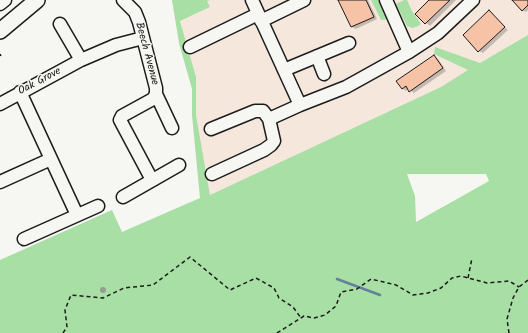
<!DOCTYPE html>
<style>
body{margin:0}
canvas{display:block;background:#f6f6f2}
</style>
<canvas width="528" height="333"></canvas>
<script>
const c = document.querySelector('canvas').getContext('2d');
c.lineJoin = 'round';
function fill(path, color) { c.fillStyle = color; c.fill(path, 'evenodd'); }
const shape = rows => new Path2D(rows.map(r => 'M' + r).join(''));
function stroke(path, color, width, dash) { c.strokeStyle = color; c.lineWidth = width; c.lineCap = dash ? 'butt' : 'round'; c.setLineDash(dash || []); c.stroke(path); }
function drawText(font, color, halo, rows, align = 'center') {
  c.font = font + ' Kalam,sans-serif'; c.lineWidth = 3; c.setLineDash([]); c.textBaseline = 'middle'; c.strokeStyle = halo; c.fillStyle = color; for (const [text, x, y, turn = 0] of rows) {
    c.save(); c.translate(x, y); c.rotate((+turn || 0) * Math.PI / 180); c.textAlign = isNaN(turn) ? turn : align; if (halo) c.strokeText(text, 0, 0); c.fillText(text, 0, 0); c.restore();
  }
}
const built = shape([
 [210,0,528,0,528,35,441,87,210,195,196,115,196,77,180,21,210,7,207,1]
]);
const green = shape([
 [172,0,210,0,207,1,210,7,180,21,196,77,196,115,210,195,441,87,468,70,434,54,435,47,480,63,528,35,528,333,0,333,0,260,112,210,122,232,200,198,192,115,192,89,179,43],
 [407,174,486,174,489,181,416,222,415,196],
 [371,0,382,0,390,19,381,20],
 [404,0,407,0,412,11,421,24,418,26,413,28,407,26,396,4]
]);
const shadow = shape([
 [339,0,368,0,377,19,356,29,352,27],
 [431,0,456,0,430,26,416,14],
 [513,0,528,0,528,10,526,12,522,10],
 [489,12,508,30,483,53,479,51],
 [434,56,438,59,446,71,414,93,408,89,406,91,402,88]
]);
const stream = shape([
 [337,279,380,295]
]);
const building = shape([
 [338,0,366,0,374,17,351,27,338,0],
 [429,0,450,0,425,24,415,14,429,0],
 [512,0,528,0,528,5,522,11,512,0],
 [489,10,505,27,478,52,463,35,489,10],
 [434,55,443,68,409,92,406,86,402,89,396,81,434,55]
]);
const path = shape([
 [0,54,1,56],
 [468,278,472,258],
 [63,333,67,327,65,310,71,295,103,298,124,288,153,285,190,257,230,290,256,278,274,288,279,298,293,307,301,318],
 [277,333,304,316,314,318,325,315,336,306,341,292,357,289,371,279,396,285,413,295,428,293,441,288,452,278,461,276,487,283,509,281,519,287],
 [509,333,507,319,513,298,519,287,528,280]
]);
const minor = shape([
 [123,0,135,12,139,22,156,88,156,94,153,99,122,116,120,120,152,180],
 [252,0,300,105],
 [386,0,409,52],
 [0,4,5,0],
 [261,21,304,0],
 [190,47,258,14],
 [317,56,324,74],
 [81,60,116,45,143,38],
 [284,70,349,43],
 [20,92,77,215],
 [156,94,172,128],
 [0,104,81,60,60,24],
 [211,129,255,111,263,111,269,119],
 [212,174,264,150,271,145,274,141,269,119,300,105,346,87,409,52,438,33,473,0],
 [0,182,51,159],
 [123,197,179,165],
 [24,239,98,206]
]);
const major = shape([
 [0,31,37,0]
]);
const trees = [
 [103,290]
];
const streetNames = [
 ["Beech Avenue",146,54,75],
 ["Oak Grove",40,82,-28]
];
fill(built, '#f6e7dc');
fill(green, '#a7dfa4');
fill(shadow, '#0003');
stroke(stream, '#63819b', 2.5);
fill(building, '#f6c3a7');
stroke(building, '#1c1c1c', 1);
stroke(minor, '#1c1c1c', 15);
stroke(major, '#1c1c1c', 18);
stroke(path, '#1c1c1c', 1.5, [4, 3]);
stroke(minor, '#f6f6f2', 12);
stroke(major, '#f6f6f2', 15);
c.fillStyle = '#959e93';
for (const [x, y] of trees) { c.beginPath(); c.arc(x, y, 3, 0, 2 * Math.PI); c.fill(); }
drawText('11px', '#1c1c1c', '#f6f6f2', streetNames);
</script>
